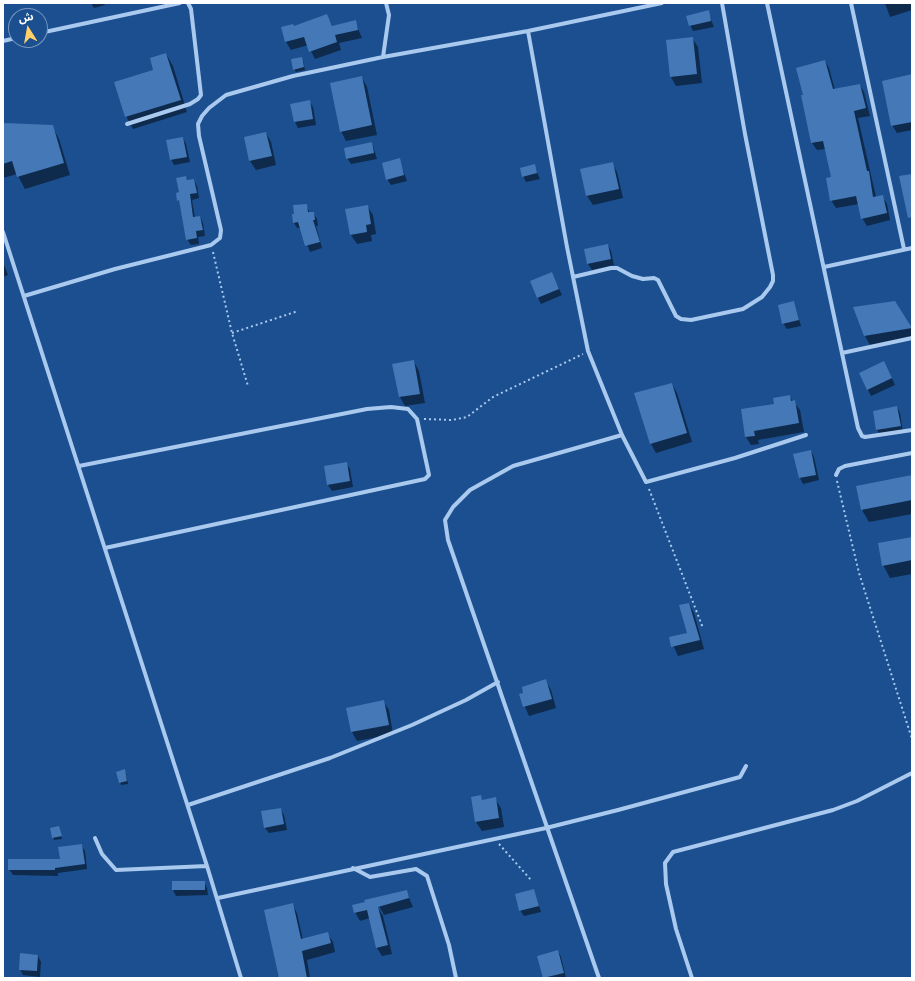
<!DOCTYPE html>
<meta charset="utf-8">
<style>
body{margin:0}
#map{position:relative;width:915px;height:981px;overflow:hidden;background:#1b4f8f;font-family:"PT Sans Narrow","Noto Sans Arabic",sans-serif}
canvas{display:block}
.frame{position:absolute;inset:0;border:4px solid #fff;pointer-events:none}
.north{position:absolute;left:8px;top:8px;width:40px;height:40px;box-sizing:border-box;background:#1b4f8f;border:1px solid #7695bc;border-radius:50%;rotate:349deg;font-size:11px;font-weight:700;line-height:16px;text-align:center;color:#fff}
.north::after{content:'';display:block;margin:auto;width:14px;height:18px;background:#ffd166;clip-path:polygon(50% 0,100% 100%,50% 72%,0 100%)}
</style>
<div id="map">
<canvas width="915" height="981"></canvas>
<div class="frame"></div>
<div class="north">ش</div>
</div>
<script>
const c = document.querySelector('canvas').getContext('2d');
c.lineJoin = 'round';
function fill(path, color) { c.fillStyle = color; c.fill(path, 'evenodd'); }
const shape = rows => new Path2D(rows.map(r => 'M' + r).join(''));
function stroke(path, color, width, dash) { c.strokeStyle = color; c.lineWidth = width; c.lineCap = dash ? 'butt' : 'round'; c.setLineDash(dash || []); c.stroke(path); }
const shadow = shape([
 [91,3,104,3,105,5,94,8],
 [885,3,912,3,912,10,890,17],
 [708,12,714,27,693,31,690,25],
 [327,16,333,27,355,22,362,38,339,43,341,50,315,59,308,45,291,50,286,42,294,27],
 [692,38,698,47,702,83,676,86,671,77,667,41],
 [166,54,173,66,187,112,133,129,126,116],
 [303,61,305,70,296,72,294,69],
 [825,61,829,68,835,90,860,85,864,92,870,116,858,118,876,197,882,196,887,204,890,220,867,226,862,218,859,204,836,208,831,200,832,178,826,149,817,150,812,143],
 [912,75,912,130,897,133,892,125],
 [362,78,367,87,377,135,346,141,341,131],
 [309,101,313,107,316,125,298,128,295,122,291,104],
 [3,124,52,126,59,139,70,175,25,189,17,174,3,178],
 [266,133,271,142,276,165,256,170,250,161],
 [183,138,186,144,190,162,174,165,171,159],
 [372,143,377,159,351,164,347,158],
 [399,159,407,181,391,185,387,179],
 [612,163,617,172,623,198,593,205,587,196,582,170],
 [534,166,540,179,526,182,523,176],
 [186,177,188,181,194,180,197,186,199,198,192,200,195,218,200,217,203,223,205,236,198,237,199,244,191,245,187,239,181,206,177,193,180,193],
 [306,205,310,213,313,213,317,219,318,226,316,226,322,248,310,252,301,228,297,228,294,223],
 [367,206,373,215,376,234,371,235,372,241,357,244,351,235,346,209],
 [608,245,611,251,614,265,592,270,588,264,585,249],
 [3,262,8,275,3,277],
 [552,273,562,295,541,304,538,298],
 [794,302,801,326,787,329,783,323],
 [894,302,912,328,912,338,870,345,865,336,855,308],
 [414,362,419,371,425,403,405,406,400,397,394,365],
 [887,368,895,385,871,396,860,373],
 [672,384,677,393,692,442,656,453,651,444],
 [789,396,800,410,804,432,758,440,759,444,751,445,746,437,775,405],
 [897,407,900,413,903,432,881,436,877,430,874,411],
 [811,451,814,457,819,480,803,484,800,478],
 [346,463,350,469,353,487,332,491,328,485,325,467],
 [912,476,912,514,869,522,862,510],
 [912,538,912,574,890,578,883,565],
 [689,604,694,613,704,649,678,656,670,638,688,633],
 [546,681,551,690,556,708,529,716,520,695],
 [383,701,389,710,393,734,357,741,352,732,347,709],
 [117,772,126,773,128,784,121,785],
 [480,796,483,801,495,799,501,808,504,827,482,831,476,822],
 [280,809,284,815,287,830,269,833,265,828],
 [59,827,62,839,54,840,51,829],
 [81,845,85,851,87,869,58,873,58,876,13,875,9,869,61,860],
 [204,882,207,888,208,895,176,896,173,890],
 [534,890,541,912,524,916,520,910],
 [406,891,413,907,384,915,379,906,377,906,383,916,392,954,382,956,377,948,370,918,360,921,355,912],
 [292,904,297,913,303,940,327,933,333,942,335,952,307,960,310,978,280,978],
 [558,951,561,957,566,978,544,978,538,956],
 [38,956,41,962,40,977,23,975,20,969]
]);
const building = shape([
 [709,10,711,21,689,26,686,16],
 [327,14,332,26,356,20,358,30,335,35,337,42,309,52,304,37,285,42,281,27,293,24,294,26],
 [693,37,697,74,670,77,666,40],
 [166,53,181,100,125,117,114,82,153,70,150,58],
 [302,57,304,67,293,70,291,59],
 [825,60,833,89,860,84,866,108,854,111,867,171,869,171,873,197,883,195,887,213,861,219,856,196,830,201,826,178,831,177,823,141,811,143,801,95,803,95,796,68],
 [912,74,912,122,891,126,882,81],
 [362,76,372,125,340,132,330,83],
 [310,100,313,119,294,122,290,104],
 [3,123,53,125,64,163,17,177,12,161,3,164],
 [266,132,272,156,249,161,244,137],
 [183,137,187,157,170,160,166,140],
 [372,142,374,153,346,159,344,148],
 [400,158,404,175,386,180,382,163],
 [613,162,619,189,586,196,580,169],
 [535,164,537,173,522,177,520,168],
 [912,174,912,217,908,218,899,176],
 [186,176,187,180,194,179,197,193,190,194,193,217,200,216,203,230,196,231,197,238,186,240,179,200,177,201,176,193,179,192,176,178],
 [307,204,308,212,314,212,315,220,313,220,320,242,305,246,298,222,293,223,292,214,294,214,293,205],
 [368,205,371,224,366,225,367,232,350,235,345,209],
 [608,244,611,259,587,264,584,249],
 [552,272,559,289,537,298,530,281],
 [794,301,799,320,782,324,778,305],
 [895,301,912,328,864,336,853,307],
 [414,360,420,394,399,397,392,364],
 [884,361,892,378,867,390,859,373],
 [672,383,687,433,650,444,634,393],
 [790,395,791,401,795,400,799,423,754,431,755,436,745,437,741,409,774,404,773,398],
 [897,406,901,426,876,430,873,411],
 [811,450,816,475,799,478,793,454],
 [347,462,350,481,327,485,324,466],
 [912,475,912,500,861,510,856,486],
 [912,537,912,560,882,566,878,543],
 [689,603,700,640,671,647,669,637,687,633,679,605],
 [546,679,552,699,523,707,519,694,523,693,522,687],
 [384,700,389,725,351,732,346,708],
 [125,769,127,781,119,783,116,772],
 [481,795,482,800,496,797,499,818,475,822,471,797],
 [281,808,284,824,264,828,261,811],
 [59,826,62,836,52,838,50,828],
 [82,844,85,864,55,868,55,870,8,870,8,859,60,859,58,847],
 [172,881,205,881,205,890,172,890],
 [534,889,539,906,519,911,515,894],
 [407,890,409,898,378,907,388,945,376,948,367,910,354,913,352,905,365,902,364,900],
 [293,903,301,939,328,932,331,943,302,951,307,978,279,978,264,910],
 [558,950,564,973,543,978,537,956],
 [20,953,38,955,37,971,19,970]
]);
const path = shape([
 [213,252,232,333,248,386],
 [232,333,298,311],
 [424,419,452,420,467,417,493,397,583,354],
 [837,481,859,573,912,739],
 [649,489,703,628],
 [499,844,531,880]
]);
const minor = shape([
 [767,3,858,428,862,436,865,437,912,430],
 [851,3,904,249],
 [528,31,567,247,588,351,622,435,646,482,735,458,806,435],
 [40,33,180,3],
 [3,41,16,38],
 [383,57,389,15,386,3],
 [127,124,190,104,198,99,201,95,191,9,188,3],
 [3,232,207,866,241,978],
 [824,267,912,248],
 [573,277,611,268,617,268,632,276,643,279,654,278,658,280,676,316,681,319,691,320,743,309,762,297,770,287,773,281,773,275,745,134,722,3],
 [24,296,115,269,211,245,220,238,221,230,199,136,198,124,202,116,209,108,226,95,293,76,383,57,528,31,662,3],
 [842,353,912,338],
 [79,466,367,409,391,407,408,409,417,419,429,475,425,479,105,548],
 [836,475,839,469,845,466,912,453],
 [188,805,330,758,412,725,466,700,498,682],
 [95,838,102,854,116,870,207,866],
 [353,868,370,877,416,869,427,876,449,945,456,978],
 [218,898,546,828,618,810,740,777,746,766],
 [599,978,448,540,445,520,453,507,470,490,513,466,622,435],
 [692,978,676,929,666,884,665,863,673,852,833,810,857,801,912,773]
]);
fill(shadow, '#0007');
fill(building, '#4478b7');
stroke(path, '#a9c9ee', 2, [2, 3]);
stroke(minor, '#a9c9ee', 4);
</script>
